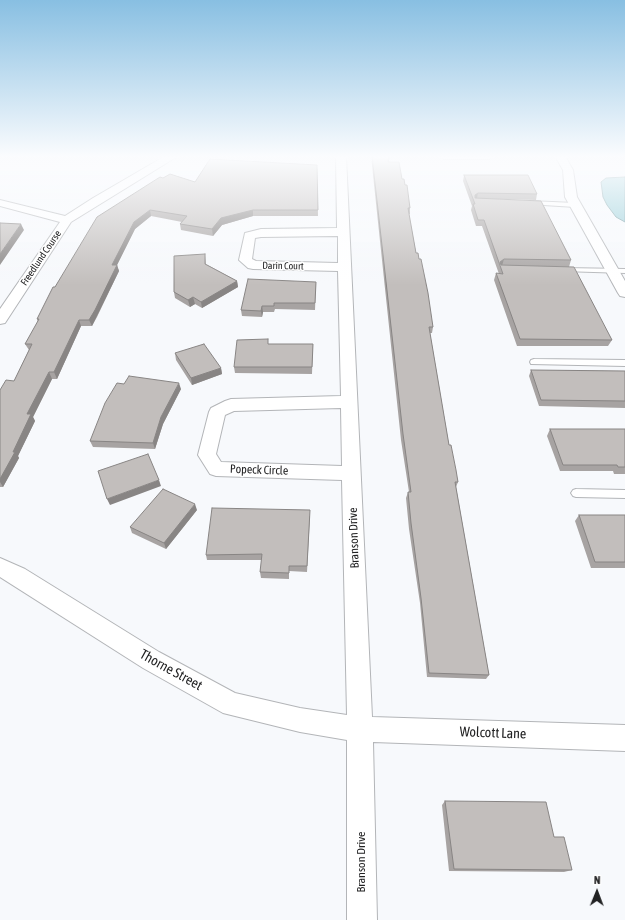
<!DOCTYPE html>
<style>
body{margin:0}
#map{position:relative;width:625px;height:920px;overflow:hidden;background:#f7f9fc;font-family:"Asap Condensed",sans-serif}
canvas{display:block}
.north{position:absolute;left:577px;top:872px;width:40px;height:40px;-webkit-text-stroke:3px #fff;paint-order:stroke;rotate:1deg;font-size:11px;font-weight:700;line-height:16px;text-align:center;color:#222223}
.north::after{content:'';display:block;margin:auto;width:14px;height:18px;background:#222223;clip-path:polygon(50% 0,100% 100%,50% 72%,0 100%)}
</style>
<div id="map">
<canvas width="625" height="920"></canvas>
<div class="north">N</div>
</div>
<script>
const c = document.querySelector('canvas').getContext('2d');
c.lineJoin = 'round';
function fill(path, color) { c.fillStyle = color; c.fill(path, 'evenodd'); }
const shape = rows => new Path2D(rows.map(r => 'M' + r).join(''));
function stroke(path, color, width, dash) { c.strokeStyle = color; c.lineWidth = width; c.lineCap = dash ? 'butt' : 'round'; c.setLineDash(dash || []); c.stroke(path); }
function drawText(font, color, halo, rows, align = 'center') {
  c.font = font + ' "Asap Condensed",sans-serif'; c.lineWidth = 3; c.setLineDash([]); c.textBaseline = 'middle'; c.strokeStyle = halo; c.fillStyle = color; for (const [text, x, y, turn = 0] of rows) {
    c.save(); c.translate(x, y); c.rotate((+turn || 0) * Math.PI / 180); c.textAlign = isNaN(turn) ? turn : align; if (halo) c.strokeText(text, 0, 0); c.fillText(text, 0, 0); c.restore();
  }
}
const water = shape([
 [625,177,625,222,616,217,607,205,603,197,601,182,606,178,625,177]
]);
const service = shape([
 [530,201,575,203,578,205,575,207,528,204,527,203,530,201],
 [564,268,625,269,625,273,562,271,562,269,564,268],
 [534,359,625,360,625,366,531,364,530,362,531,360,534,359],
 [576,489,625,490,625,498,576,497,573,496,571,493,573,490,576,489]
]);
const minor = shape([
 [165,156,178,156,71,222,5,323,0,324,0,309,60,222,0,206,0,200,65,216,93,198,165,156],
 [336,156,346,156,372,717,625,725,625,751,373,742,377,920,347,920,347,740,300,732,223,713,143,668,0,577,0,558,25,569,159,652,235,693,300,708,347,715,342,480,216,476,210,474,198,455,209,412,211,408,225,401,231,399,341,396,338,271,253,269,248,268,239,260,245,233,261,229,337,228,336,156],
 [338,236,338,263,256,261,252,259,255,238,261,237,338,236],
 [341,408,342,466,221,462,216,454,225,415,234,411,341,408],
 [439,156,494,156,489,159,444,159,439,156],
 [555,156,565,156,573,170,577,197,625,281,625,297,620,296,618,293,565,197,563,170,555,156]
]);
const wall = shape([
 [371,156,390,156,389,162,402,179,405,185,410,208,410,214,409,214,416,253,433,327,432,333,430,333,449,445,458,482,456,487,489,675,486,679,427,677,420,603,409,529,406,498,408,492,409,492,401,440],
 [317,165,318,216,253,216,222,225,213,236,181,230,180,224,182,222,151,216,135,229,117,265,119,271,97,317,92,326,81,326,57,379,52,379,33,417,35,421,18,456,19,458,3,487,0,487,0,390,14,381,29,350,25,344,38,322,37,319,55,287,163,178,195,182],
 [464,175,537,194,536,200,498,199,571,260,569,267,612,340,608,346,517,346,494,280,496,273,499,274,482,226,476,226,471,210,472,206,463,181],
 [205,254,206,264,237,281,238,287,202,308,195,304,190,307,175,298,174,292],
 [316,282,315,310,275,309,274,312,263,312,262,317,242,316,241,310],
 [268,339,268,344,313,344,312,374,235,373,234,367],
 [175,353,221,368,222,374,192,385,176,360],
 [531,370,625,371,625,408,539,406,529,376],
 [124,384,181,389,163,424,155,449,93,447,90,441],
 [550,429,625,429,625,474,614,474,613,471,560,471,547,436],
 [197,510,166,549,132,533,130,527],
 [579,515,625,515,625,568,591,568,575,521],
 [310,516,307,572,289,571,289,579,261,578,260,572,262,560,207,560,206,555],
 [445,801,554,837,572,870,564,872,449,871,442,805]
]);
const shadedWall = shape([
 [478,193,477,198,474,201,475,195],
 [150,210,151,216,135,229,117,265,119,271,92,326,89,320,112,265,134,222],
 [253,210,253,216,222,225,213,236,212,229,221,218],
 [21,224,24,230,0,265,0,254],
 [504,259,502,266,500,267,500,262],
 [237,281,238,287,202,308,201,302],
 [193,297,195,304,190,307,188,300],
 [262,306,263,312,262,317,261,311],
 [79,320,81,326,57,379,54,372],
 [221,368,222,374,192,385,191,378],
 [49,372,52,379,33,417,35,421,18,456,19,458,3,487,0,482,0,479,13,452,27,414],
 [179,383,181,389,163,424,155,449,153,443,161,417],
 [159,480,161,486,110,505,107,499],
 [195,504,197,510,166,549,164,543]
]);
const building = shape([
 [372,156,389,156,388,162,399,162,402,179,404,179,405,185,407,185,410,208,408,208,416,253,418,253,419,259,421,259,428,293,433,327,429,327,449,445,451,445,456,470,458,482,455,482,489,675,429,673,421,598,411,523,408,492,411,492,403,434,372,156],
 [210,159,317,165,318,210,253,210,221,218,212,229,180,224,187,216,150,210,134,222,112,265,117,265,95,310,89,320,79,320,54,372,49,372,27,414,31,414,13,452,15,452,0,479,0,390,6,380,14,381,32,344,25,344,39,319,37,319,53,287,55,287,97,217,160,177,163,178,170,174,195,182,210,159],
 [464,175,528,175,537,194,478,193,475,195,475,198,541,201,571,260,504,259,500,262,501,265,574,267,612,340,520,339,496,273,503,274,484,220,478,220,473,204,475,204,464,175],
 [0,223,21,224,0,254,0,223],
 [205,254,205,264,237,281,201,302,193,297,188,300,174,292,174,256,205,254],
 [248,279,316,282,315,303,274,303,274,306,262,306,261,311,241,310,248,279],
 [268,339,268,344,313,344,312,367,234,367,237,340,268,339],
 [204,344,221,368,191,378,175,353,204,344],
 [531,370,625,371,625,401,541,400,531,370],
 [129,376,179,383,161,417,153,443,90,441,105,403,117,383,124,384,129,376],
 [550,429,625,429,625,467,618,467,617,465,563,465,550,429],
 [148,454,159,480,107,499,98,471,148,454],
 [163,489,195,504,164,543,130,527,163,489],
 [212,508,310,510,307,566,289,566,289,573,260,572,262,554,206,555,212,508],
 [579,515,625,515,625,562,595,562,579,515],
 [445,801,546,802,554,837,564,837,572,870,454,869,445,801]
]);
const farStreetnames = [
 ["Freedlund Course",41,258,-56],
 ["Darin Court",283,266,1]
];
const streetNames = [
 ["Popeck Circle",259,470,2],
 ["Branson Drive",354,538,-92],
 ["Branson Drive",361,862,-90]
];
const nearStreetnames = [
 ["Thorne Street",171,670,29],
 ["Wolcott Lane",493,733,2]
];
fill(water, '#99cfd9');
stroke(water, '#759ba2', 1);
stroke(service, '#b3b5b8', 2);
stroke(minor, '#b3b5b8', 2);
fill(service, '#fff');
fill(minor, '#fff');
fill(wall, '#a7a3a2');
fill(shadedWall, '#888584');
fill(building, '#c2bebc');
stroke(building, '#888584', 1);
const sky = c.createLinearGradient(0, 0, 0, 285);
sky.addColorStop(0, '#88bfe2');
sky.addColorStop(0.55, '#fbfcfe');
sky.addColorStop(1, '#fbfcfe00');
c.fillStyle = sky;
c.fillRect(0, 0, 625, 285);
drawText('10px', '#222223', '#fff', farStreetnames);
drawText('12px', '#222223', '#fff', streetNames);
drawText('14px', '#222223', '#fff', nearStreetnames);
</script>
